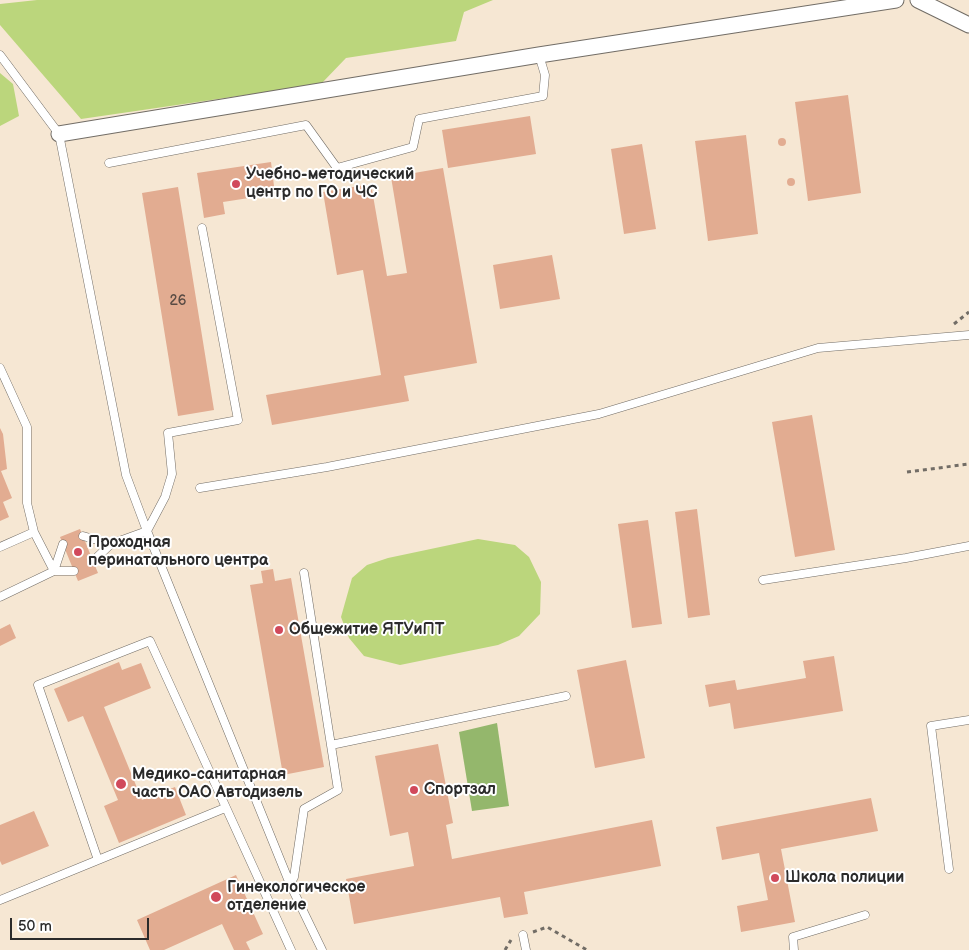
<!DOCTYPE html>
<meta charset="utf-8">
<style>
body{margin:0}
#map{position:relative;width:969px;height:950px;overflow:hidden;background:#f6e7d3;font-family:"Balsamiq Sans",sans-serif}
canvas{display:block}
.scale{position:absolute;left:10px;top:918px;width:139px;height:22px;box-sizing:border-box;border:2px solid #2b2b2b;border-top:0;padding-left:6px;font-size:15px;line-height:18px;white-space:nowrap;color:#2b2b2b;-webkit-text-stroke:4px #fff;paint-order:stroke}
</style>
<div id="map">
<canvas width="969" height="950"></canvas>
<div class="scale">50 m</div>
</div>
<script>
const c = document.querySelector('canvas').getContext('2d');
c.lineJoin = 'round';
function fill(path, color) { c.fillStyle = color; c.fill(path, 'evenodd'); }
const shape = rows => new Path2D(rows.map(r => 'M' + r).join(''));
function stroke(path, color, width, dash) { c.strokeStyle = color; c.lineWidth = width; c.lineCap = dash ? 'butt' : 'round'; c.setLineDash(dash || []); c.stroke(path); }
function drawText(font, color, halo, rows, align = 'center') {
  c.font = font + ' "Balsamiq Sans",sans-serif'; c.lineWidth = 4; c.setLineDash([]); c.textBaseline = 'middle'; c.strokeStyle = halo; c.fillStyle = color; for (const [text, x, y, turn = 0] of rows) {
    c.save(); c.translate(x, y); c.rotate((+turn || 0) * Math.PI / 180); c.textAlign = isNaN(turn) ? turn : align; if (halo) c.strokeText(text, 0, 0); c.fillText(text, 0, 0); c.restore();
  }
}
const green = shape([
 [37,0,493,0,464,12,456,41,346,58,321,84,81,119,0,25,0,4],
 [0,73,13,84,19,116,0,126],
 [478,539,515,545,529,557,541,582,540,614,519,636,498,645,400,665,364,656,349,638,341,617,352,578,367,565,388,558]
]);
const forest = shape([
 [497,723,509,806,472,811,459,732]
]);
const building = shape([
 [848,95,861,193,808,201,795,102],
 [530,116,536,154,448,168,442,130],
 [746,135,758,234,708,241,695,141],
 '778 142a4 4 0 1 1 8 0a4 4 0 1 1-8 0Z',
 [642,144,656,229,624,234,611,149],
 [271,162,275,194,223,202,225,214,204,218,197,173],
 [443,168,477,363,404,376,409,401,272,425,266,395,381,375,363,270,337,275,323,192,371,184,387,276,407,273,391,177],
 '787 182a4 4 0 1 1 8 0a4 4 0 1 1-8 0Z',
 [178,187,214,410,178,416,142,193],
 [552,255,560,299,500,309,493,265],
 [812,415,835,550,795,557,772,422],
 [0,428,3,434,7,469,1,471,12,498,3,502,9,517,0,521],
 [697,509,710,615,688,618,675,512],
 [648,520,662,624,632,628,618,524],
 [80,529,98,573,78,581,60,537],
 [273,569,275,581,291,578,324,767,283,775,250,585,263,583,261,571],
 [10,624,16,638,0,646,0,629],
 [834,656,843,711,734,729,730,703,709,707,705,685,735,680,737,690,806,678,803,661],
 [626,660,645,758,595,768,577,670],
 [119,662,122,670,141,663,151,688,104,707,142,800,175,787,186,815,119,843,104,806,118,800,83,716,68,722,54,689],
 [438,744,453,823,446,825,452,859,652,820,661,866,524,892,528,914,504,918,500,897,354,924,346,879,414,866,408,832,390,836,375,756],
 [871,798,878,831,781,849,795,922,741,932,737,906,768,900,759,853,722,860,716,827],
 [34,811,49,846,2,865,0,861,0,825],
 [236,875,263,934,246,942,250,950,234,950,222,924,164,950,150,950,137,920]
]);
const path = shape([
 [954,324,969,312],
 [907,472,969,464],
 [533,932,547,927,587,950],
 [505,950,511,940]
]);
const service = shape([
 [0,55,59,134,126,475,147,531,290,884,322,950],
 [109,163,306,125,337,168,413,147,419,119,543,96,545,75,539,55],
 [0,368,27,427,27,503,34,532,54,571],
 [200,488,327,467,599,414,818,348,969,335],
 [83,536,111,544],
 [0,547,34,532],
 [93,561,111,544,147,531,165,497,172,474,168,433,238,420,202,228],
 [54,571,63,544],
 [763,580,906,558,969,546],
 [0,597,54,571,74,571],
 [331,745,566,696],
 [98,860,225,808],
 [949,869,931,726,969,720],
 [290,884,294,877,304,809,338,790,304,573],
 [0,900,98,860,38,685,150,641,291,950],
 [523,935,526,950],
 [794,950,793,937,865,915]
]);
const minor = shape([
 [918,0,969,25],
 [59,134,539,55,896,0]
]);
const markers = [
 [236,184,5,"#d1495b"],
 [78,552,5,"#d1495b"],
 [279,630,5,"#d1495b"],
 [121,784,6,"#d1495b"],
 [414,790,5,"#d1495b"],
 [775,878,5,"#d1495b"],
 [216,897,6,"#d1495b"]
];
const numberNames = [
 ["26",178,301]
];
const poiNames = [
 ["Учебно-методический",246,175],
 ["центр по ГО и ЧС",246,193],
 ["Проходная",88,543],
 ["перинатального центра",88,561],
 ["Общежитие ЯТУиПТ",289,630],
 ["Медико-санитарная",132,775],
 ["часть ОАО Автодизель",132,793],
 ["Спортзал",424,790],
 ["Школа полиции",785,878],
 ["Гинекологическое",227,888],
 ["отделение",227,906]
];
fill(green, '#bbd67c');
fill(forest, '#94b76c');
fill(building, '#e2ac91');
stroke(service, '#726d66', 9);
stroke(minor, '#726d66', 17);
stroke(path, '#726d66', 3, [4, 4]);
stroke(service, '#fff', 8);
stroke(minor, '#fff', 15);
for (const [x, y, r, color] of markers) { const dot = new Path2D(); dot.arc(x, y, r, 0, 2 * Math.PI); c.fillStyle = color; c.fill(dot); stroke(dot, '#fff', 2); }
drawText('14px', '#594b44', null, numberNames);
drawText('bold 16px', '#2b2b2b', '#fff', poiNames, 'left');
</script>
